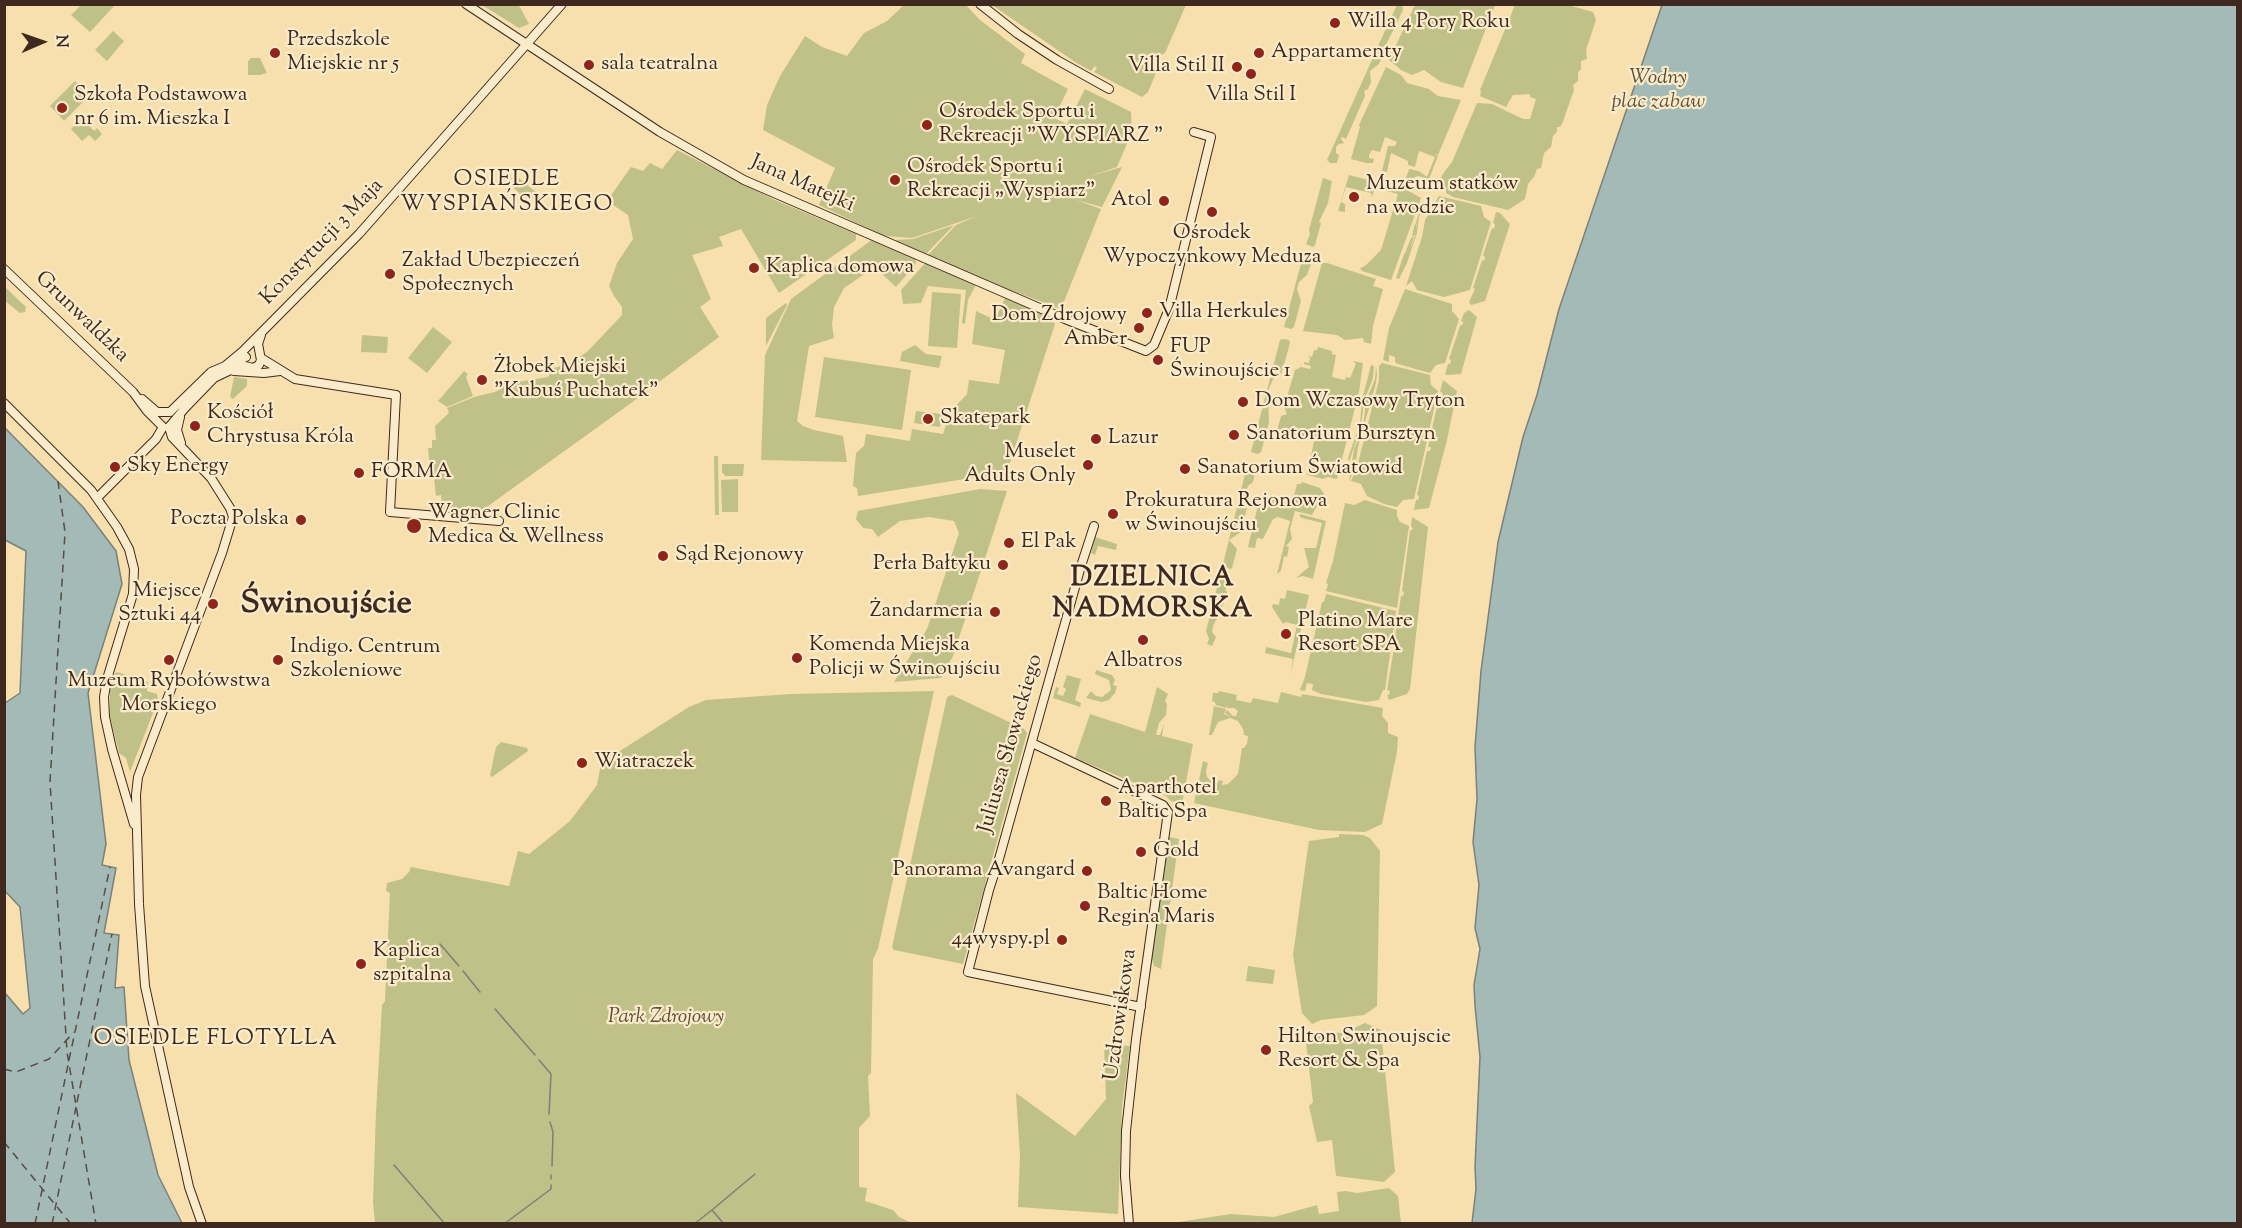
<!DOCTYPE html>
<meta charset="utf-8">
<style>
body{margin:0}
#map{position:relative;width:2242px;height:1228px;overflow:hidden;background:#f7e0ae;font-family:"Sorts Mill Goudy",serif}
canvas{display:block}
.frame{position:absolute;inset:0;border:6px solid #3f281f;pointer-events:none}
.north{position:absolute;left:12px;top:12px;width:60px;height:60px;-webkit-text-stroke:4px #faebca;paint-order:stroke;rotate:88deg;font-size:16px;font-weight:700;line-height:24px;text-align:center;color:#3f281f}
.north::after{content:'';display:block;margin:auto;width:21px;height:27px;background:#3f281f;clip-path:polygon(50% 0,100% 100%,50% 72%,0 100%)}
</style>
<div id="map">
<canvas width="2242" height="1228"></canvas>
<div class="frame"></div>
<div class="north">N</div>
</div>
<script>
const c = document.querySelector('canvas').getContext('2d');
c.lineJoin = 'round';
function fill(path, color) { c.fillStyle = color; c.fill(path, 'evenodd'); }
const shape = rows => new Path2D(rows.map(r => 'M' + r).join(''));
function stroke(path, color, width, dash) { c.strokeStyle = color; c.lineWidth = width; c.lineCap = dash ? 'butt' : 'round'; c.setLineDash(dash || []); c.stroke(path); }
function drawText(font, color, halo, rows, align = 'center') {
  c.font = font + ' "Sorts Mill Goudy",serif'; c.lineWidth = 4.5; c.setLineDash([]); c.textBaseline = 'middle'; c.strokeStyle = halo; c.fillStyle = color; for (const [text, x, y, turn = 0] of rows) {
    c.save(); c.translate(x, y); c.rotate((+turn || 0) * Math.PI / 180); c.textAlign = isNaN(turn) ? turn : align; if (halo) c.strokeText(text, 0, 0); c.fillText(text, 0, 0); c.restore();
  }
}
const green = shape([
 [965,4,980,20,1025,54,1021,63,1068,89,1054,118,1067,124,1085,89,1131,112,1132,132,1117,167,1087,177,1122,167,1102,207,1076,200,1101,209,1061,309,983,280,928,255,956,225,977,216,912,238,884,236,819,205,835,168,763,130,767,105,780,76,805,36,822,47,847,56,864,33,887,21,904,5],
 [81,5,81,4,115,5,90,32,71,15],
 [482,5,516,5,520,7,529,24,519,28],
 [992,5,1186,5,1165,53,1161,55,1156,63,1155,70,1156,73,1148,92,1142,97,1094,72,1097,68,1095,66,1091,71,1075,62],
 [1397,5,1402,5,1403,10,1383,51,1378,49,1378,46],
 [1415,5,1495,5,1463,88,1441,82,1424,70,1412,75,1401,70,1389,60],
 [1515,5,1568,5,1593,12,1596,20,1586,50,1587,59,1581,61,1581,69,1578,72,1578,81,1573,85,1574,90,1562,124,1560,127,1557,127,1557,132,1553,136,1551,147,1544,153,1541,168,1537,169,1534,177,1528,184,1525,199,1508,210,1453,197,1446,193,1446,188,1440,186,1436,192,1442,175,1452,162,1477,103,1492,104,1523,119,1530,119,1536,99,1530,97,1530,94,1513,95,1506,107,1480,96,1481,91,1480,90],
 [113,31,124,41,107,61,95,50],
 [1378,52,1382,57,1379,64,1370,71,1371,82,1368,89,1364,91,1365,96,1346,139,1342,137,1341,139,1344,143,1339,144,1336,147,1336,153,1339,155,1337,163,1330,163,1327,160,1331,151,1375,53],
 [251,58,260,58,267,73,260,75,248,75,248,61],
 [1386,67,1401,75,1407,83,1429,89,1438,96,1461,100,1438,155,1434,154,1438,156,1429,179,1418,176,1411,179,1406,178,1409,169,1419,171,1427,177,1435,157,1419,151,1415,167,1408,165,1408,161,1391,153,1387,172,1382,171,1388,146,1395,146,1397,142,1385,137,1380,152,1372,150,1369,155,1369,158,1374,159,1373,163,1366,163,1351,159,1360,127,1359,125],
 [75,81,89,96,64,121,50,106],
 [82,118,94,131,97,128,102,134,95,141,89,135,82,141,71,129],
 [677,150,775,200,856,234,856,240,779,293,741,229,719,237,723,246,692,255,711,299,700,307,719,337,627,406,477,514,442,510,441,495,436,496,433,468,430,469,428,448,432,448,432,440,436,440,435,426,449,413,447,408,474,397,495,392,511,383,548,377,554,368,568,364,587,352,622,315,622,307,614,296,609,286,617,263,633,239,628,215,607,201,631,167,643,171,650,163,662,169],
 [515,175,537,193,528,202,508,182],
 [1349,175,1407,190,1421,198,1391,280,1362,271,1360,268,1365,266,1381,250,1398,194,1375,188,1372,197,1371,193,1346,187,1341,202,1345,204,1345,212,1338,211],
 [1323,178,1332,181,1328,203,1319,222,1321,223,1315,245,1313,247,1306,244,1310,234,1309,230],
 [1439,196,1481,206,1484,217,1491,222,1470,290,1444,297,1417,290,1412,281,1406,286,1422,237,1425,220],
 [1423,202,1425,202,1419,217,1417,233,1407,263,1399,279,1396,278,1404,254,1410,250,1405,253,1411,238,1414,236,1410,249,1413,242,1417,229,1415,235,1412,236,1415,223,1417,228,1416,222],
 [1496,212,1500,213,1510,224,1485,301,1471,305,1469,302,1475,289,1473,288,1482,260,1484,261,1485,257,1483,255,1492,228,1494,229,1495,224,1493,223],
 [954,225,926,254,894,240,913,239],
 [873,239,915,254,916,264,896,287,879,271,866,273,844,288,834,307,832,325,834,338,809,346,797,421,803,426,814,430,843,436,847,462,761,460,765,355,791,299],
 [929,259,978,281,968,300,965,324,962,323,966,290,928,286,921,303,903,304,901,290],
 [1302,260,1309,261,1311,264,1307,275,1299,282,1297,289,1301,301,1294,327,1291,329,1284,327],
 [1322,263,1327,263,1376,279,1373,286,1383,289,1373,326,1371,344,1364,342,1363,338,1345,340,1337,335,1303,331],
 [4,286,26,307,25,312,20,313,5,301],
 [1405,289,1452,304,1452,311,1459,319,1445,363,1436,365,1430,373,1398,364,1395,362,1395,357,1389,355,1389,362,1383,360,1389,328],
 [932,292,961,294,957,348,928,346],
 [1005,298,1047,316,1055,324,1005,478,984,476,858,496,857,488,853,486,856,453,864,446,866,434,910,441,912,429,943,434,950,412,967,394,969,380,999,384,1005,350,972,344,976,311,995,320],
 [786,303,787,305,766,346,766,318],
 [1469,310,1477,317,1461,374,1447,375,1445,374,1448,364,1450,364,1451,360,1449,359,1460,326,1463,324,1463,322,1461,321,1464,313],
 [433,327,452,342,427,373,408,358],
 [362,335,388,337,387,353,361,352],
 [1283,339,1289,340,1290,343,1281,375,1273,379,1268,391,1269,422,1261,452,1258,454,1251,452,1280,340],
 [915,345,926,354,942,356,939,368,900,361,902,352],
 [1318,347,1332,351,1332,354,1336,355,1332,377,1345,380,1346,377,1350,378,1356,364,1353,361,1363,363,1359,392,1337,479,1328,477,1323,479,1307,475,1314,441,1277,431,1281,416,1287,414,1284,407,1295,370,1301,367,1310,369,1311,366,1304,364,1304,362,1309,363,1310,358,1308,356,1312,357,1314,350,1317,350],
 [824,357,911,370,902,430,815,417],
 [1382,363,1430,375,1431,385,1438,391,1414,499,1403,500,1397,507,1384,504,1367,496,1361,484,1351,481,1357,467,1379,380,1379,366],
 [1371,365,1374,366,1373,378,1364,401,1361,426,1349,462,1348,458,1360,424,1362,400],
 [1376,366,1377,374,1376,383,1358,447,1355,468,1349,481,1354,449,1363,428,1366,401,1375,379],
 [464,371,468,374,466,377,473,396,447,407,438,401],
 [234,377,247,379,247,386,233,399,230,397],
 [1443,380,1457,391,1447,440,1429,508,1414,510,1416,500,1418,500,1419,496,1417,495,1427,451,1430,451,1431,447,1428,447,1439,397,1442,397,1443,393,1440,392],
 [916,411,942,414,940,427,914,423],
 [714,456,718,456,719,515,715,515],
 [722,464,744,464,743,476,725,476,722,472],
 [1246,470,1255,473,1253,482,1248,486,1245,493,1245,498,1248,505,1246,507,1247,508,1241,532,1229,540,1237,549,1232,568,1230,569,1225,567,1223,564],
 [738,479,738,512,722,512,721,480],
 [1302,482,1320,488,1324,494,1312,515,1295,511,1290,529,1292,539,1286,546,1289,547,1287,557,1284,556,1281,571,1277,574,1290,521,1278,517,1273,519,1263,539,1257,538,1255,548,1248,547,1260,497,1292,504,1297,484,1301,484],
 [980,489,1007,491,953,656,941,678,894,682,927,629,959,533,954,521,929,517,900,521,878,537,872,529,863,528,856,519,858,511],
 [1365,500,1397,510,1397,516,1400,522,1409,526,1397,608,1326,591,1328,584,1326,583,1333,561,1345,503,1354,505],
 [1300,514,1326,521,1313,579,1303,576,1296,578,1309,567,1304,548,1316,548,1322,523,1302,518,1300,517],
 [1412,517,1428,527,1410,689,1407,694,1389,700,1387,695,1389,695,1390,691,1387,690,1394,648,1396,648,1397,643,1394,643,1401,596,1403,596,1404,592,1402,591,1410,531,1413,529,1411,526],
 [1095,537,1117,544,1116,550,1098,546,1095,555,1091,553],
 [1220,576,1230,580,1225,591,1227,591,1227,596,1220,611,1222,612,1220,617,1216,620,1213,626,1212,632,1216,637,1212,646,1207,644,1209,639,1206,631],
 [1287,590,1309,595,1290,676,1293,659,1265,653,1266,647,1291,653,1297,625,1286,622,1283,624,1272,607,1273,604,1279,605,1280,598,1285,599],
 [1326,594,1396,611,1385,690,1383,690,1379,700,1366,702,1321,694,1312,690,1313,684,1307,683,1305,691,1300,690,1305,677,1322,602,1324,602],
 [1096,670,1112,675,1115,680,1113,685,1117,686,1115,693,1109,700,1102,702,1086,698,1091,691,1096,696,1102,697,1111,690,1109,680,1095,674],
 [117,672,148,682,147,691,157,694,158,700,130,772,126,758,119,753,110,716,110,690,114,675],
 [1067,675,1081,679,1075,700,1081,703,1080,707,1053,698,1056,687,1059,688,1057,694,1063,696,1066,689,1063,687],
 [1157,687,1168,694,1165,701,1167,704,1166,715,1159,723,1156,735,1160,735,1164,724,1162,736,1193,744,1182,804,1171,801,1166,796,1075,758,1090,714,1145,732],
 [934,691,878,949,873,959,871,1073,868,1076,870,1116,859,1128,859,1187,867,1188,865,1201,893,1210,899,1217,910,1222,921,1223,375,1224,373,1202,376,1112,382,1005,385,1001,390,893,386,891,387,883,402,879,409,872,411,867,509,886,518,851,529,854,570,821,597,785,601,763,689,707,706,700,791,694],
 [1219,691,1237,695,1236,700,1251,703,1253,698,1278,703,1281,692,1301,697,1302,694,1383,708,1382,716,1388,723,1388,733,1398,737,1397,752,1382,824,1365,832,1319,830,1194,803,1203,761,1208,763,1206,771,1207,777,1213,783,1217,784,1219,780,1223,781,1222,785,1228,784,1238,774,1242,748,1244,748,1247,744,1248,736,1244,735,1243,729,1238,721,1230,718,1218,722,1212,735,1209,735,1214,706,1226,709,1224,714,1232,717,1225,713,1227,710,1233,716,1236,716,1238,711,1234,708,1227,708,1228,704,1226,708,1216,705,1215,702,1212,701,1213,693,1218,693],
 [952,695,1024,729,1027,733,963,964,894,950,892,947,947,697],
 [501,742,527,748,528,751,492,777,490,775,496,747],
 [1339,834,1363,835,1370,838,1380,851,1377,1006,1364,1015,1321,1020,1312,1024,1302,1013,1293,955,1306,861,1309,841,1339,837],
 [1169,837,1179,839,1170,904,1166,909,1168,917,1161,969,1154,966,1151,956],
 [1248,966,1275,970,1273,984,1246,981],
 [1365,1023,1381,1030,1395,1172,1384,1182,1336,1176,1332,1140,1317,1142,1309,1106,1313,1102,1306,1043,1308,1037,1315,1032,1343,1033],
 [1104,1044,1130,1046,1122,1107,1118,1214,1018,1207,1020,1156,1016,1093,1075,1136,1106,1099],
 [1389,1188,1398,1196,1401,1223,1172,1223,1231,1214,1274,1217,1317,1205,1319,1214,1339,1211,1337,1192,1346,1191,1357,1193]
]);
const water = shape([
 [1662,5,2237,5,2237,1223,1472,1223,1476,1189,1475,1167,1480,1057,1475,1006,1474,985,1480,949,1475,928,1479,885,1473,842,1477,799,1475,747,1481,671,1498,542,1523,437,1537,395,1559,309,1662,5],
 [5,428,83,507,116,551,122,584,88,693,106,844,102,865,116,868,104,933,119,935,115,988,124,987,129,1060,158,1175,182,1223,5,1223,5,993,23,1014,30,1008,20,907,4,890,5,703,20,693,26,551,5,540,5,428]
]);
const stream = shape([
 [440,944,459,966],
 [463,971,480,992],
 [495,1009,535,1055],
 [539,1060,551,1074,549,1114],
 [550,1122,553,1132,552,1166],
 [394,1165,445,1224],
 [551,1179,551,1175],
 [712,1210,755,1174],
 [504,1224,551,1189,551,1185],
 [694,1224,712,1210,724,1224]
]);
const ferry = shape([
 [58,481,65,532,50,782,67,1052,96,1224],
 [69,1060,110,867],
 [4,1069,16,1072,49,1059,74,1032],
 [77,1102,112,934],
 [4,1142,71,1224],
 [4,1221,6,1224],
 [35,1224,68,1065],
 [52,1224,76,1107]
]);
const secondary = shape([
 [466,4,660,132,744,180,1065,319,1146,351,1154,345,1169,309,1211,137,1194,132],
 [980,4,1018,34,1057,60,1109,89],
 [4,269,133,392,147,411,163,427],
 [261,358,295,379,396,395,390,512,499,521],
 [225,366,243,351,359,234,562,4],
 [234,371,264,373,280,371],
 [142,399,157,412,170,412],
 [4,403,91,490,117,527,129,549,134,569,133,594,107,679,104,697,105,717,112,749,134,824],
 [170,412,211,372,246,357],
 [180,417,177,430,181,443],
 [169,427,172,437,211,478,230,508,233,517,222,553,138,777,136,795,139,904,145,986,189,1187,202,1224],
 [169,427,185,408,214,378,237,367,245,366,253,368,259,365,261,360,258,344,261,335],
 [97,498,156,439,163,427],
 [1094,526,1081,566,999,859,989,890,968,972,1141,1007],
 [1032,743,1163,805,1168,812,1136,1039,1126,1131,1125,1176,1129,1224]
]);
const markers = [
 [1335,23,6,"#8f2418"],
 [275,53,6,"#8f2418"],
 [1259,53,6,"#8f2418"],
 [589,65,6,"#8f2418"],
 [1237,67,6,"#8f2418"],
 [1251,74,6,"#8f2418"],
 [62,108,6,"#8f2418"],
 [927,125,6,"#8f2418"],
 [895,180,6,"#8f2418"],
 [1354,197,6,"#8f2418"],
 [1164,201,6,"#8f2418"],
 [1212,212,6,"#8f2418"],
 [754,268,6,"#8f2418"],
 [390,274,6,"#8f2418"],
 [1147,313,6,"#8f2418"],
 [1139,328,6,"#8f2418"],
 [1158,360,6,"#8f2418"],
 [482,380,6,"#8f2418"],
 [1243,402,6,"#8f2418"],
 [928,419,6,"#8f2418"],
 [195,426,6,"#8f2418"],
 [1234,435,6,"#8f2418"],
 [1096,439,6,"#8f2418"],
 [1088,465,6,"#8f2418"],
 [115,467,6,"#8f2418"],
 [1185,469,6,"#8f2418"],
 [359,473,6,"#8f2418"],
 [1113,514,6,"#8f2418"],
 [301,520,6,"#8f2418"],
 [414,526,8,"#8f2418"],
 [1009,543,6,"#8f2418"],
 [663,556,6,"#8f2418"],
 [1003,565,6,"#8f2418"],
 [213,604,6,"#8f2418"],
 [995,612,6,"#8f2418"],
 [1286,634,6,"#8f2418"],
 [1143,640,6,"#8f2418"],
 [797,658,6,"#8f2418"],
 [169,660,6,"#8f2418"],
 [278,660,6,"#8f2418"],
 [582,763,6,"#8f2418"],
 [1106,801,6,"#8f2418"],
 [1141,852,6,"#8f2418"],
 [1087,871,6,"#8f2418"],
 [1085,906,6,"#8f2418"],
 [1062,940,6,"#8f2418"],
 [361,964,6,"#8f2418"],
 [1266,1050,6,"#8f2418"]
];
const poiNames = [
 ["Willa 4 Pory Roku",1347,23],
 ["Przedszkole",287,41],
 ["Miejskie nr 5",287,65],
 ["Appartamenty",1271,53],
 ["sala teatralna",601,65],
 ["Villa Stil II",1225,67,"right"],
 ["Szkoła Podstawowa",74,96],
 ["nr 6 im. Mieszka I",74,120],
 ["Villa Stil I",1251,96,"center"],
 ["Ośrodek Sportu i",939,113],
 ["Rekreacji \"WYSPIARZ \"",939,137],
 ["Ośrodek Sportu i",907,168],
 ["Rekreacji „Wyspiarz”",907,192],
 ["Muzeum statków",1366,185],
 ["na wodzie",1366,209],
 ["Atol",1152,201,"right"],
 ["Ośrodek",1212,234,"center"],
 ["Wypoczynkowy Meduza",1212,258,"center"],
 ["Zakład Ubezpieczeń",402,262],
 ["Społecznych",402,286],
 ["Kaplica domowa",766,268],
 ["Villa Herkules",1159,313],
 ["Dom Zdrojowy",1127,316,"right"],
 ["Amber",1127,340,"right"],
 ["FUP",1170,348],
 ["Świnoujście 1",1170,372],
 ["Żłobek Miejski",494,368],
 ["\"Kubuś Puchatek\"",494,392],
 ["Dom Wczasowy Tryton",1255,402],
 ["Kościół",207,414],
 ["Chrystusa Króla",207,438],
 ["Skatepark",940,419],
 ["Sanatorium Bursztyn",1246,435],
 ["Lazur",1108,439],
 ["Muselet",1076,453,"right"],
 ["Adults Only",1076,477,"right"],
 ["Sky Energy",127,467],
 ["Sanatorium Światowid",1197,469],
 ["FORMA",371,473],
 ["Prokuratura Rejonowa",1125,502],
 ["w Świnoujściu",1125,526],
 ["Wagner Clinic",428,514],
 ["Medica & Wellness",428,538],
 ["Poczta Polska",289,520,"right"],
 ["El Pak",1021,543],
 ["Sąd Rejonowy",675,556],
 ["Perła Bałtyku",991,565,"right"],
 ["Miejsce",201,592,"right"],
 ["Sztuki 44",201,616,"right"],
 ["Żandarmeria",983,612,"right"],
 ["Platino Mare",1298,622],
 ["Resort SPA",1298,646],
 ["Komenda Miejska",809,646],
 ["Policji w Świnoujściu",809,670],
 ["Indigo. Centrum",290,648],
 ["Szkoleniowe",290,672],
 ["Albatros",1143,662,"center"],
 ["Muzeum Rybołówstwa",169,682,"center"],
 ["Morskiego",169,706,"center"],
 ["Wiatraczek",594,763],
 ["Aparthotel",1118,789],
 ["Baltic Spa",1118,813],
 ["Gold",1153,852],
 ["Panorama Avangard",1075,871,"right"],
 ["Baltic Home",1097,894],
 ["Regina Maris",1097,918],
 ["44wyspy.pl",1050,940,"right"],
 ["Kaplica",373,952],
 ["szpitalna",373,976],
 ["Hilton Swinoujscie",1278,1038],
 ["Resort & Spa",1278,1062]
];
const parkNames = [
 ["Wodny",1658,79],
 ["plac zabaw",1658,103],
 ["Park Zdrojowy",666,1018]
];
const streetNames = [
 ["Jana Matejki",802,185,24],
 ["Konstytucji 3 Maja",323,243,-46],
 ["Grunwaldzka",81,318,44],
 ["Juliusza Słowackiego",1012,744,-74],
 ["Uzdrowiskowa",1122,1015,-82]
];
const neighbourhoodNames = [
 ["OSIEDLE",507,181],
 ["WYSPIAŃSKIEGO",507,206],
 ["OSIEDLE FLOTYLLA",216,1040]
];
const districtNames = [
 ["DZIELNICA",1153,580],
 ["NADMORSKA",1153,611]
];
const townNames = [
 ["Świnoujście",326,606]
];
fill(green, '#c0c188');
fill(water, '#a3bab6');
stroke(water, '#7b807a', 1.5);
stroke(stream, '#7b807a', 1.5);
stroke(ferry, '#584c45', 1.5, [8, 6]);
stroke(secondary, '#3f281f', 10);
stroke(secondary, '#faebca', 8);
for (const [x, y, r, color] of markers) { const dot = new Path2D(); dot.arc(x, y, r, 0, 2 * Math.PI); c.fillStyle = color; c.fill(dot); stroke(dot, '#faebca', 2); }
drawText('21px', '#3f281f', '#faebca', poiNames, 'left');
drawText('italic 21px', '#5f4e39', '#faebca', parkNames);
drawText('21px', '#3f281f', '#faebca', streetNames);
c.letterSpacing = '1.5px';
drawText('22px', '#3f281f', '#faebca', neighbourhoodNames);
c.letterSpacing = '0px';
c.letterSpacing = '1.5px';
drawText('bold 27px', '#3f281f', '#faebca', districtNames);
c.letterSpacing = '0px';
drawText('bold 33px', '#3f281f', '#faebca', townNames);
</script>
